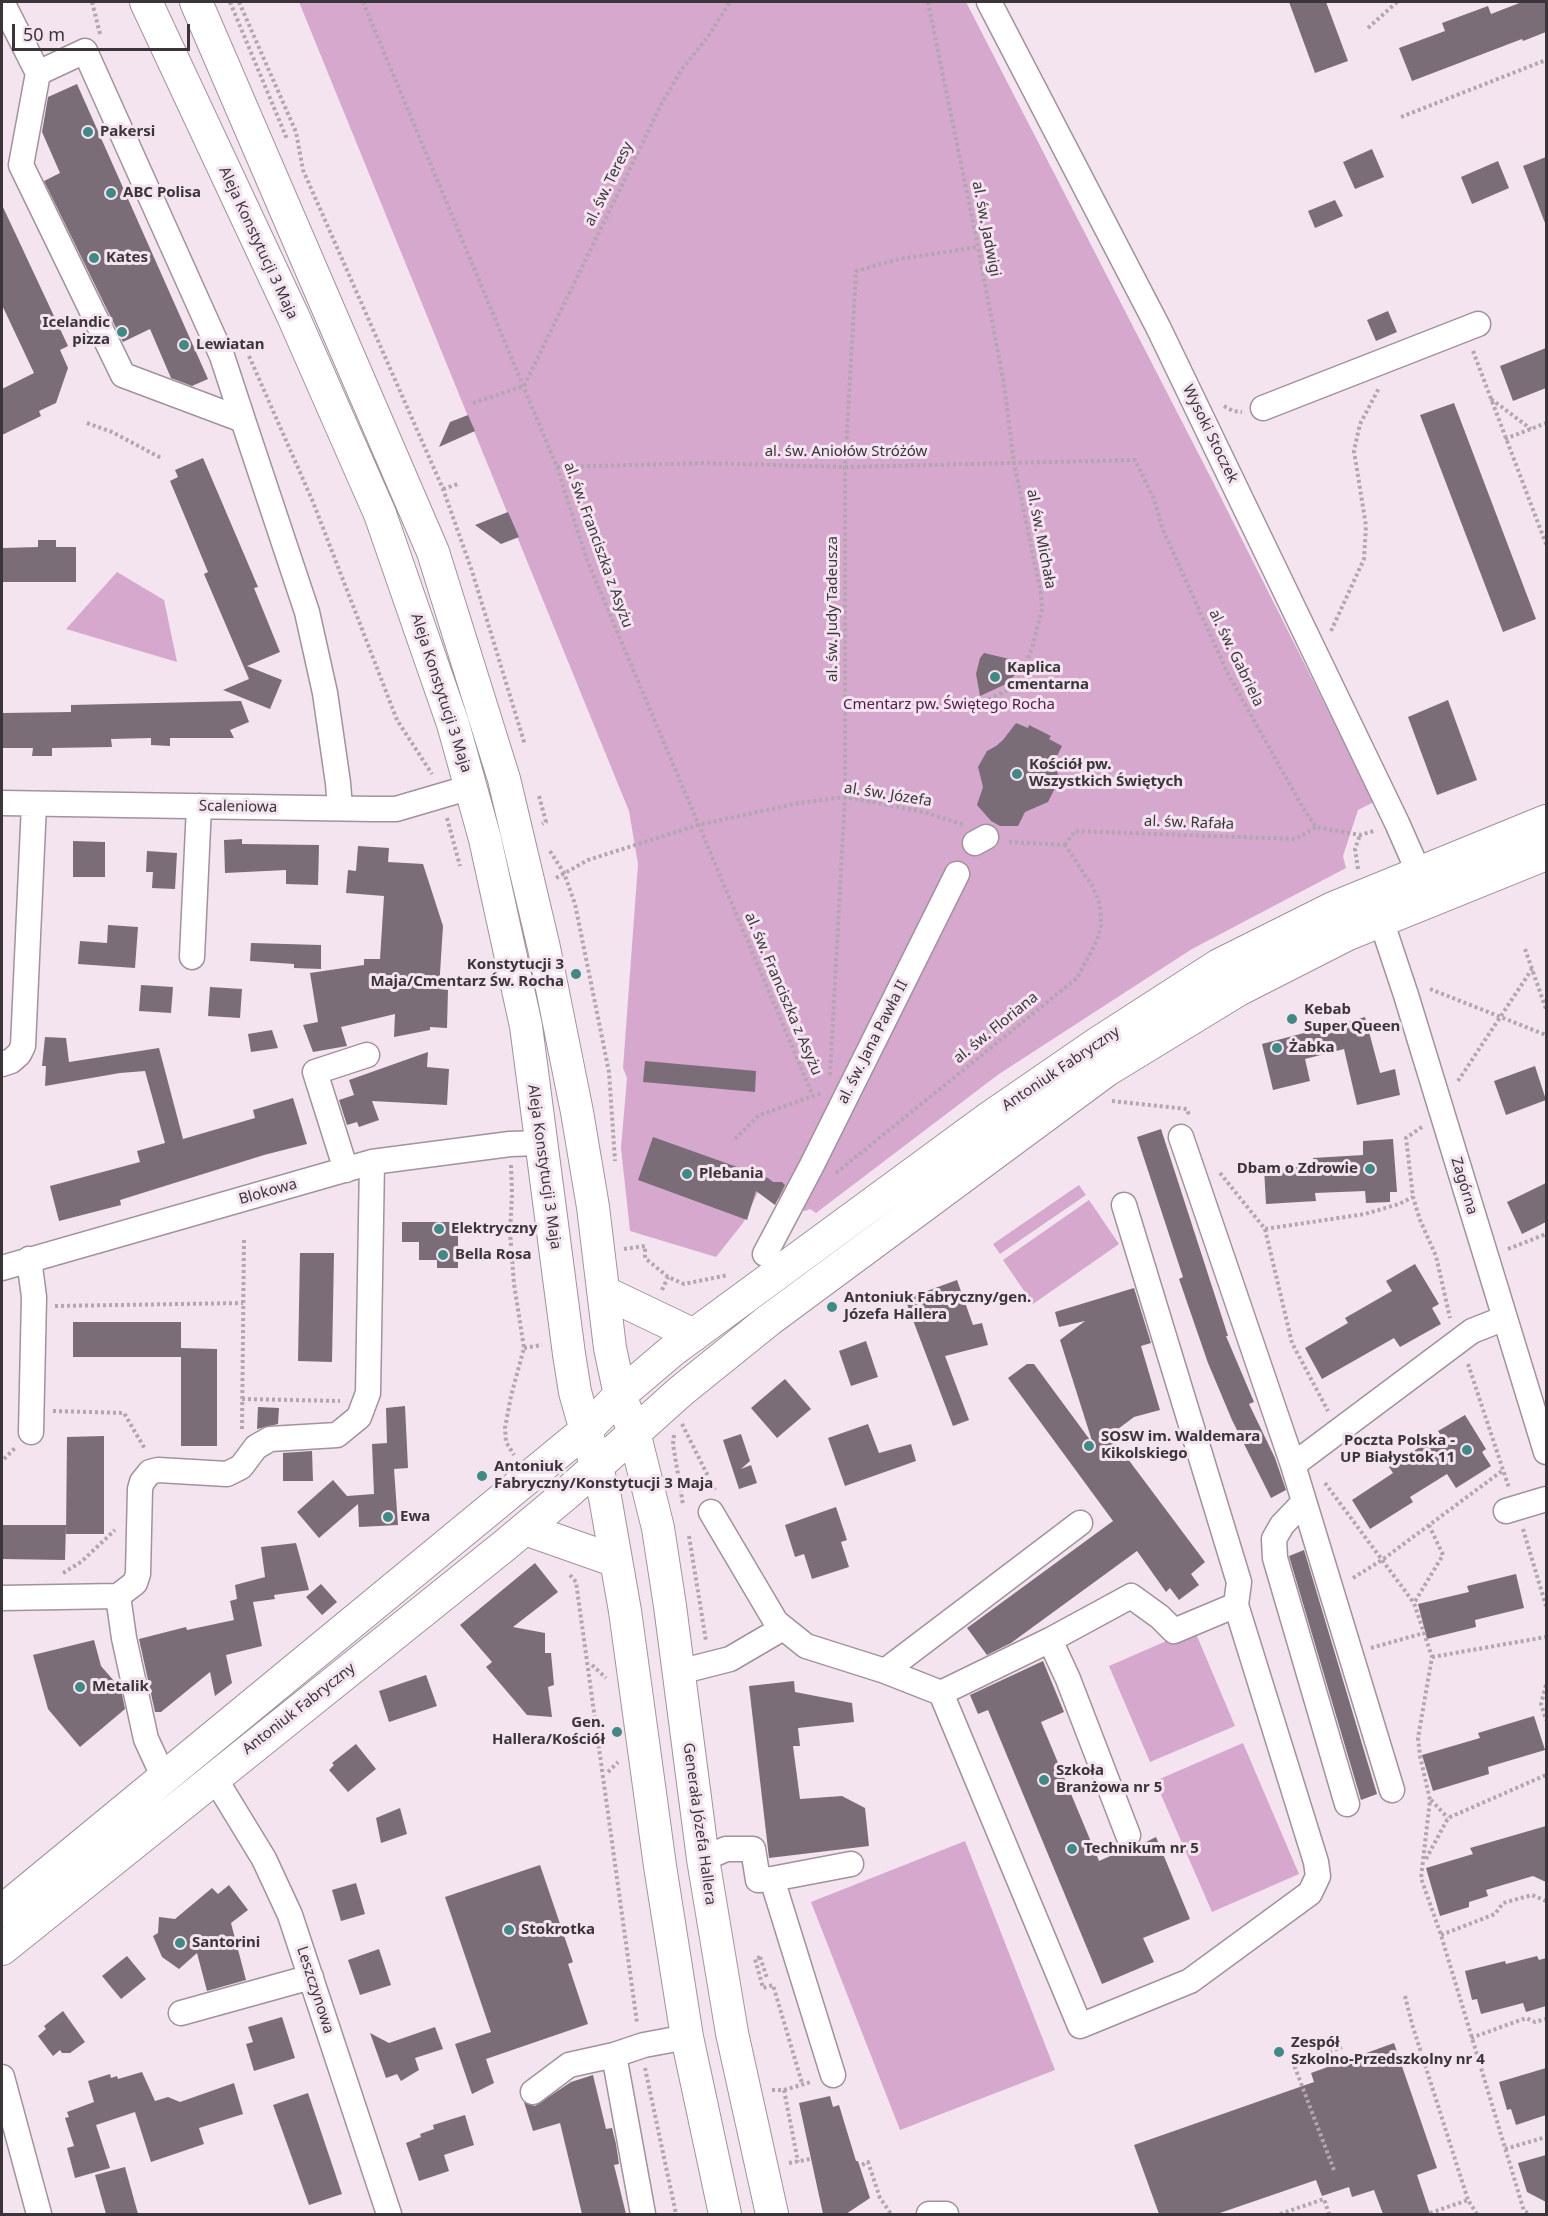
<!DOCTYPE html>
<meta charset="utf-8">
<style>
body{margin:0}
#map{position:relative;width:1548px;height:2216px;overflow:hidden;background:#f3e4f0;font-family:"Noto Sans",sans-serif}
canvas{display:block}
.frame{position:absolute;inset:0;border:3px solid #3b353a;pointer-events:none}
.scale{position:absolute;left:12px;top:24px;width:178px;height:27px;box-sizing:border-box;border:3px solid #3b353a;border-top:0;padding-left:8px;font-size:18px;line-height:21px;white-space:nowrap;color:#3b353a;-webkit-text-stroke:4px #f3e4f0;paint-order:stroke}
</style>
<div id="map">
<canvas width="1548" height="2216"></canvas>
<div class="frame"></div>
<div class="scale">50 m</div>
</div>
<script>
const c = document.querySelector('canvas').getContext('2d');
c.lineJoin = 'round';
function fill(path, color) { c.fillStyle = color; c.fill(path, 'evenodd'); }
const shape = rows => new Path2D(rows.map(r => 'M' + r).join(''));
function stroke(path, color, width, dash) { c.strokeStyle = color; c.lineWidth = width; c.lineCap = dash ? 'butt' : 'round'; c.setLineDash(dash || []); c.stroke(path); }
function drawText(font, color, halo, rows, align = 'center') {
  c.font = font + ' "Noto Sans",sans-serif'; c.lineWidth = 6; c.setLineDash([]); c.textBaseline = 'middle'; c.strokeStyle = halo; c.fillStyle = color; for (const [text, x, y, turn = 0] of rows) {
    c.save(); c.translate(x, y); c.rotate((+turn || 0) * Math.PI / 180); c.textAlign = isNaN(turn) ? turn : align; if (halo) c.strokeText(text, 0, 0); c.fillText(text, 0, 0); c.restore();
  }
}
const green = shape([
 [299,2,966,2,1212,480,1374,802,1358,810,1343,856,1346,868,1192,949,999,1074,816,1213,810,1209,805,1211,799,1209,759,1190,743,1223,716,1257,630,1231,621,1148,627,1078,623,1068,638,864,629,811],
 [117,572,164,600,177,662,66,629],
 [1079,1185,1086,1195,1000,1254,993,1244],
 [1089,1200,1119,1244,1033,1304,1003,1260],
 [1194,1629,1235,1726,1150,1762,1109,1666],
 [1243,1743,1299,1874,1212,1912,1155,1781],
 [965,1841,1055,2070,900,2130,811,1902]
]);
const building = shape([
 [1289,2,1326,2,1348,61,1315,73],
 [1522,2,1546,2,1546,32,1523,41,1522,39,1412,81,1399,48,1445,31,1442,23,1488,6,1491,14],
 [77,84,208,379,192,386,171,378,150,329,123,342,44,181,60,173,42,132,48,97],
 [1372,149,1384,177,1355,189,1343,162],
 [1546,157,1546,222,1545,223,1523,166],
 [1498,161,1509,188,1472,204,1461,177],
 [1335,200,1343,216,1315,228,1308,211],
 [2,205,68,346,60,350,68,368,56,403,39,411,41,416,2,435,2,389,34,373,2,305],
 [1388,311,1397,332,1376,341,1367,320],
 [1546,348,1546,388,1513,401,1500,366],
 [1454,403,1536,619,1503,632,1420,415],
 [468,415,475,431,439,447,450,422],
 [203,458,258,587,254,588,280,652,247,666,282,680,270,709,223,690,249,679,204,574,208,572,170,481,178,477,175,470],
 [508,512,519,537,501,544,475,525],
 [38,540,56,540,56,547,76,547,76,582,2,582,2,548,38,547],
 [984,653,1022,662,1016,674,1006,684,980,696,976,674,980,658],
 [1448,700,1477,780,1437,795,1408,717],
 [241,701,249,722,230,730,234,738,170,738,170,746,151,745,151,738,111,739,112,747,52,748,52,756,32,756,33,748,2,748,2,713,71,712,71,705],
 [1016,723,1028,728,1029,725,1051,736,1049,739,1062,746,1055,760,1059,780,1048,802,1025,812,1018,826,1000,826,991,821,977,805,983,787,978,767,987,751,996,746,1003,740],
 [242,839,242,844,319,845,318,885,286,884,286,870,225,873,224,840],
 [73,841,105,842,105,877,73,877],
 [358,846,389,848,388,862,423,864,443,926,439,989,448,990,447,1028,430,1027,430,1030,394,1037,395,1014,341,1027,347,1046,313,1052,303,1025,318,1022,310,973,364,965,364,959,380,959,384,896,346,893,348,870,356,871],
 [147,851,177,853,175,889,152,888,153,872,146,872],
 [108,925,138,927,135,968,78,964,80,941,107,943],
 [251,943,321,945,321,969,294,968,294,964,250,961],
 [141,985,173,987,171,1013,139,1011],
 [210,987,242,989,240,1018,208,1016],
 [1365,1017,1380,1073,1395,1069,1400,1095,1357,1105,1344,1049,1305,1059,1310,1081,1273,1090,1262,1044],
 [272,1030,278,1048,251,1052,248,1034],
 [45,1037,66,1038,69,1062,159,1048,183,1139,255,1118,253,1110,293,1098,307,1144,264,1155,120,1200,121,1205,59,1221,50,1186,140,1162,137,1151,165,1143,145,1071,120,1073,45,1086,46,1066,42,1066],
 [428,1052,427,1067,449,1069,447,1105,372,1101,379,1120,359,1127,357,1122,347,1125,339,1100,354,1095,349,1080],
 [645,1061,756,1071,755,1092,643,1082],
 [1535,1066,1546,1100,1506,1115,1494,1081],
 [1161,1129,1228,1336,1226,1336,1254,1402,1249,1404,1275,1458,1286,1490,1271,1498,1232,1420,1208,1363,1179,1279,1183,1277,1137,1137],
 [653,1137,768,1178,773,1182,782,1182,785,1185,775,1205,756,1191,747,1220,638,1180],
 [1393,1139,1397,1192,1390,1192,1390,1202,1366,1203,1365,1191,1315,1193,1316,1201,1266,1204,1264,1168,1313,1165,1313,1158,1363,1155,1363,1141],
 [1546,1183,1546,1222,1522,1234,1507,1202],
 [402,1222,451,1222,458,1229,458,1268,437,1268,437,1260,419,1260,419,1242,402,1242],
 [300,1253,334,1253,332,1362,298,1361],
 [1415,1264,1439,1304,1432,1308,1441,1324,1400,1347,1394,1338,1322,1379,1305,1348,1348,1323,1345,1318,1392,1291,1386,1281],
 [957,1280,973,1325,982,1323,988,1345,945,1356,969,1420,953,1426,905,1299],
 [1134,1288,1151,1343,1141,1346,1160,1410,1134,1417,1110,1435,1205,1562,1191,1574,1199,1585,1179,1600,1170,1588,1166,1592,1137,1551,1011,1643,987,1655,967,1628,1113,1521,1008,1378,1027,1364,1034,1364,1093,1444,1060,1340,1085,1321,1059,1327,1055,1312],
 [73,1322,181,1322,181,1348,217,1349,217,1446,181,1446,181,1351,181,1357,73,1357],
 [866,1341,878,1377,851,1386,839,1351],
 [785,1379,811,1409,777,1438,751,1408],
 [405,1406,408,1468,394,1469,398,1525,359,1527,358,1504,319,1538,297,1512,333,1480,347,1496,374,1494,372,1444,387,1443,386,1408],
 [258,1407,279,1408,278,1424,257,1429],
 [1465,1415,1486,1449,1482,1452,1491,1466,1456,1488,1447,1474,1410,1497,1413,1502,1370,1529,1352,1500,1393,1473,1389,1467,1440,1434,1438,1431],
 [868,1424,879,1453,911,1444,916,1461,845,1486,828,1438],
 [741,1434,750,1461,741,1469,751,1465,757,1483,739,1489,723,1440],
 [104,1436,104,1534,66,1534,67,1437],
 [312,1451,313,1481,283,1481,283,1453],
 [836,1507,847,1540,841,1542,849,1567,812,1579,804,1554,795,1557,785,1525],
 [2,1525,66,1525,65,1560,2,1559],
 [296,1543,309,1590,274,1595,275,1599,253,1602,262,1646,226,1655,232,1683,215,1696,210,1672,161,1712,155,1712,139,1639,186,1627,187,1630,234,1620,230,1601,237,1599,235,1585,265,1577,261,1547],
 [1304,1550,1377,1794,1361,1800,1289,1556],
 [535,1563,558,1592,513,1627,545,1633,545,1653,551,1653,554,1685,548,1687,552,1717,527,1715,486,1667,492,1662,460,1625],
 [1516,1574,1524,1608,1475,1620,1476,1627,1427,1639,1418,1604,1469,1592,1467,1586],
 [321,1584,337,1602,322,1615,306,1597],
 [94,1640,101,1666,121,1689,125,1709,80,1747,48,1709,33,1655],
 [1043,1661,1064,1712,1041,1722,1099,1861,1126,1849,1134,1848,1156,1837,1190,1919,1143,1938,1154,1962,1102,1984,988,1710,978,1714,970,1695],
 [426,1675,437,1706,389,1722,379,1691],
 [794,1681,795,1692,852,1703,854,1722,798,1728,800,1746,793,1746,800,1799,842,1796,865,1808,869,1846,769,1858,749,1686],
 [1534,1716,1545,1750,1488,1767,1489,1774,1433,1791,1422,1755,1480,1738,1478,1733],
 [356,1744,376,1769,348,1792,329,1770,334,1765,332,1763],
 [400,1808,407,1834,381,1843,376,1818],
 [1546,1826,1546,1882,1533,1876,1486,1890,1488,1896,1469,1902,1469,1907,1440,1916,1426,1868,1473,1854,1470,1848],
 [540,1865,573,1962,568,1964,588,2024,486,2059,494,2083,472,2094,455,2044,491,2032,445,1897],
 [356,1883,365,1914,341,1921,332,1890],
 [229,1885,248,1910,231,1923,246,1980,207,1991,197,1953,179,1969,162,1957,153,1936,158,1933,159,1917,175,1919,212,1888,218,1894],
 [379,1949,391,1985,360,1995,348,1960],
 [127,1956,146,1979,121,1999,102,1976],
 [1537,1956,1539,1960,1546,1958,1546,2006,1526,2012,1523,2003,1481,2014,1477,1999,1472,2000,1465,1971,1505,1961,1506,1964],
 [63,2011,85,2042,70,2053,62,2053,60,2050,53,2056,38,2036,46,2029,44,2026],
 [282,2017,295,2058,254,2071,246,2044,253,2042,248,2027],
 [435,2027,443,2049,415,2058,419,2070,401,2081,397,2074,386,2078,370,2033,389,2043],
 [1394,2043,1437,2168,1417,2175,1430,2214,1383,2214,1374,2190,1352,2197,1349,2187,1322,2196,1316,2180,1217,2214,1159,2214,1134,2145,1314,2082,1311,2073],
 [1546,2068,1546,2115,1516,2125,1511,2109,1507,2110,1499,2082],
 [142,2072,155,2101,168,2097,180,2102,234,2083,243,2114,199,2128,204,2144,151,2162,135,2112,96,2125,110,2168,75,2178,67,2148,74,2146,65,2118,69,2117,67,2112,94,2102,88,2081,110,2074,111,2078,117,2076,118,2079],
 [593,2075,606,2129,612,2128,616,2144,619,2164,614,2165,626,2214,582,2214,560,2123,533,2131,524,2102,535,2106,571,2082],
 [308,2093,342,2194,309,2205,273,2105],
 [830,2096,833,2107,839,2105,856,2161,858,2161,870,2198,846,2214,823,2214,799,2103],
 [465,2115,474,2145,444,2155,449,2171,419,2181,406,2143,421,2137,420,2134,434,2129,433,2125],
 [1546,2155,1546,2202,1527,2192,1518,2163],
 [125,2167,138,2214,106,2214,95,2175]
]);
const path = shape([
 [92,2,100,34],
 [230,2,287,139],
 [239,2,296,132,303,170,443,489,472,571,525,745],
 [363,2,557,467,587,560,813,1096],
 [928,2,978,247,1004,384,1014,463,1041,594,1042,609,1032,648,1021,676,1010,689,981,703],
 [1368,28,1397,2],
 [1401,117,1546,60],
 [1473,351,1546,544],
 [249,356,313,502,397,720,432,774],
 [1491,399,1531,429],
 [473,403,524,386,662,103,682,69,707,38,730,2],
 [1224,406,1233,411,1242,412],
 [87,423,112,432,161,458],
 [1505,439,1546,423],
 [557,467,704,463,845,467,1135,460,1154,499,1163,530,1228,674,1303,808,1316,827,1360,835,1374,831],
 [443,489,458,484],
 [1331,631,1364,559,1366,526,1354,451,1360,424,1379,388],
 [539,796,546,822,542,824],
 [447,818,460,866],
 [1009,842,1065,845],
 [1065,845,1075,831,1296,839,1316,827],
 [550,851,564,873,575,904,609,1072,615,1161],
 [1358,869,1355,849,1360,835],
 [556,878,588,860,698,825,799,803,845,797,924,812,964,825],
 [1525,949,1546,1009],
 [1430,989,1546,1035],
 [830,1075,845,797,845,467,856,271,899,259,978,247],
 [1458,1081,1532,969],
 [1112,1101,1187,1109,1189,1115],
 [1422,1127,1406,1138,1413,1197,1420,1220,1436,1256,1450,1318],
 [735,1139,759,1115,822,1093],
 [511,1165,512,1195,510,1232,514,1284,524,1348,511,1396,505,1428,506,1442,514,1455],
 [836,1173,1077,978,1097,941,1101,925,1100,905,1093,887,1065,845],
 [1220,1173,1265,1229,1365,1214,1399,1204,1413,1197],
 [1265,1229,1292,1343,1328,1411],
 [624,1249,645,1246,645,1258,668,1277,684,1284,728,1275],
 [1508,1249,1546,1234],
 [662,1290,668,1277],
 [55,1306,243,1303],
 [524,1348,542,1345],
 [1468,1364,1509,1488],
 [242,1399,340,1401],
 [53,1411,124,1413,145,1449],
 [682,1424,715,1490],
 [242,1429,244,1238],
 [674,1435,673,1444,683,1505],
 [4,1459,16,1447],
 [1325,1483,1414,1603],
 [1429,1525,1443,1555,1414,1603,1432,1657,1418,1738,1420,1756,1430,1800,1421,1878,1441,1935,1524,2211,1530,2214],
 [1523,1529,1546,1606],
 [689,1536,706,1641],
 [63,1573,81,1562,115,1530],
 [570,1575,576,1582,637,2023],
 [1353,1578,1382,1560,1502,1471],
 [1371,1648,1424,1633],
 [1432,1657,1546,1637],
 [592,1665,606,1678],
 [1546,1685,1541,1704,1546,1720],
 [608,1772,618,1762],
 [1431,1800,1448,1818],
 [1426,1859,1448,1818,1546,1775],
 [1441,1935,1495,1914,1503,1903,1532,1895,1546,1901],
 [760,1957,755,1959,763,1988,773,1985,802,2083],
 [760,1957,767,1978],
 [1405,1996,1412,2024,1468,2200],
 [1471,2038,1526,2018,1535,2022,1546,2019],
 [645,2068,676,2214],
 [772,2090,784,2090,811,2082],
 [784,2090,798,2162],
 [1505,2149,1546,2137],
 [789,2163,810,2159],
 [862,2165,868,2162,880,2198,891,2214],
 [1334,2170,1294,2065,1342,2047],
 [1430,2213,1468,2200,1477,2214],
 [1280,2214,1324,2199,1329,2214]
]);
const minor = shape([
 [2,2,38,73,21,165,123,375,243,420,307,612,325,693,338,783,340,808],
 [989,2,1158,327,1397,823,1419,873],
 [38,73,85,51,222,356,243,420],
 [1263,408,1478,324],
 [2,803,373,809,396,809,471,787],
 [975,843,986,837],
 [1381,920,1406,995,1546,1452],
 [192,957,199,806],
 [2,1064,11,1061,19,1054,23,1046,34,804],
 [1181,1137,1293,1465,1472,1331,1505,1318],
 [346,1170,315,1072,367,1055],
 [765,1254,812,1165,957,874],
 [29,1259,34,1297,31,1432],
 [2,1268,372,1162,510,1144,540,1143],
 [1293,1465,1392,1790],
 [1304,1502,1282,1525,1274,1539,1275,1558,1347,1804],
 [1506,1511,1546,1499],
 [711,1512,776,1622,806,1646,885,1671,941,1693,1080,2026,1190,1981,1310,1893,1318,1876,1316,1862,1236,1605,1239,1582,1124,1205],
 [118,1596,124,1638,146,1739,164,1778],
 [2,1598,118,1596,135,1583,138,1574,140,1489,142,1482,150,1472,158,1470,227,1474,241,1467,256,1447,270,1439,337,1435,359,1417,368,1393,372,1162],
 [1050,1640,1068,1679,1128,1835],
 [885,1671,1080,1523],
 [679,1672,730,1659,783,1628],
 [941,1693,1050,1640,1131,1596,1160,1617,1174,1631,1236,1605],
 [214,1777,264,1859,290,1915,389,2214],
 [703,1859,726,1849,753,1849,758,1880,772,1879,851,1864],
 [772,1879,833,2075],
 [181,2013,311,1977],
 [614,2055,643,2214],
 [2,2077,39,2214],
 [533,2092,569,2065,614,2055,644,2045,687,2037],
 [929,2214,946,2214]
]);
const major = shape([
 [146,2,293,316,380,514,453,724,485,839,526,1026,569,1354,575,1392,605,1497,609,1520,625,1611,660,1866,687,2037,725,2214],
 [196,2,433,552,504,779,544,948,577,1112,593,1207,610,1348,620,1395,634,1432,658,1528,670,1606,703,1859,732,2033,772,2214],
 [604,1292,694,1335],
 [525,1529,616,1561],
 [2,1911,586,1430,620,1395,673,1350,989,1118,1098,1043,1219,965,1333,908,1546,821],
 [2,1949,504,1546,565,1495,681,1391,769,1320,1107,1070,1238,990,1346,935,1546,854]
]);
const markers = [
 [88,132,6,"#428986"],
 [111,193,6,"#428986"],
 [94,258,6,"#428986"],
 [122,332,6,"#428986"],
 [184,345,6,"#428986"],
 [995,677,6,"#428986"],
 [1017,774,6,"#428986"],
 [576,974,6,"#428986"],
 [1292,1019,6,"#428986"],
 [1277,1048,6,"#428986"],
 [1370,1169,6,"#428986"],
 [687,1174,6,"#428986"],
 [439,1229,6,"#428986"],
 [443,1255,6,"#428986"],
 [832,1307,6,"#428986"],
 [1089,1446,6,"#428986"],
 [1467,1450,6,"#428986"],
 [482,1476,6,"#428986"],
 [388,1517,6,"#428986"],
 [80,1687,6,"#428986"],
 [617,1732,6,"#428986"],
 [1044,1780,6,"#428986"],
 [1072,1849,6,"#428986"],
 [509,1930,6,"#428986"],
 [180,1943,6,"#428986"],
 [1279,2052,6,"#428986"]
];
const poiNames = [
 ["Pakersi",100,132],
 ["ABC Polisa",123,193],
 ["Kates",106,258],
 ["Icelandic",110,323,"right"],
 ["pizza",110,340,"right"],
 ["Lewiatan",196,345],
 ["Kaplica",1007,668],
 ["cmentarna",1007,685],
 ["Kościół pw.",1029,765],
 ["Wszystkich Świętych",1029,782],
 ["Konstytucji 3",564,965,"right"],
 ["Maja/Cmentarz Św. Rocha",564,982,"right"],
 ["Kebab",1304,1010],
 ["Super Queen",1304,1027],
 ["Żabka",1289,1048],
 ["Dbam o Zdrowie",1358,1169,"right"],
 ["Plebania",699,1174],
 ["Elektryczny",451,1229],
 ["Bella Rosa",455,1255],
 ["Antoniuk Fabryczny/gen.",844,1298],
 ["Józefa Hallera",844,1315],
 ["SOSW im. Waldemara",1101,1437],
 ["Kikolskiego",1101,1454],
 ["Poczta Polska -",1455,1441,"right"],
 ["UP Białystok 11",1455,1458,"right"],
 ["Antoniuk",494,1467],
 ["Fabryczny/Konstytucji 3 Maja",494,1484],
 ["Ewa",400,1517],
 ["Metalik",92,1687],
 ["Gen.",605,1723,"right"],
 ["Hallera/Kościół",605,1740,"right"],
 ["Szkoła",1056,1771],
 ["Branżowa nr 5",1056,1788],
 ["Technikum nr 5",1084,1849],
 ["Stokrotka",521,1930],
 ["Santorini",192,1943],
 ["Zespół",1291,2043],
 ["Szkolno-Przedszkolny nr 4",1291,2060]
];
const streetNames = [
 ["al. św. Teresy",609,184,-64],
 ["al. św. Jadwigi",986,229,79],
 ["Aleja Konstytucji 3 Maja",258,243,65],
 ["Wysoki Stoczek",1210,434,64],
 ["al. św. Aniołów Stróżów",846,452],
 ["al. św. Michała",1041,539,79],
 ["al. św. Franciszka z Asyżu",598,545,70],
 ["al. św. Judy Tadeusza",833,609,-90],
 ["al. św. Gabriela",1236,658,64],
 ["Aleja Konstytucji 3 Maja",441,693,72],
 ["al. św. Józefa",888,795,9],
 ["Scaleniowa",238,807,1],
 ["al. św. Rafała",1189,823,2],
 ["al. św. Franciszka z Asyżu",783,994,67],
 ["al. św. Floriana",996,1028,-39],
 ["al. św. Jana Pawła II",873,1042,-63],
 ["Antoniuk Fabryczny",1061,1069,-34],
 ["Aleja Konstytucji 3 Maja",544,1167,82],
 ["Zagórna",1464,1186,73],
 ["Blokowa",268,1192,-16],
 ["Antoniuk Fabryczny",299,1709,-38],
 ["Generała Józefa Hallera",699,1824,82],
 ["Leszczynowa",315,1990,72]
];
const parkNames = [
 ["Cmentarz pw. Świętego Rocha",949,705]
];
fill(green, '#d7a8ce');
fill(building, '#7b6d78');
stroke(minor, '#a1929e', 27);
stroke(major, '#a1929e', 34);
stroke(path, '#b2a6b0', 4, [3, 3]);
stroke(minor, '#fff', 24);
stroke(major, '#fff', 32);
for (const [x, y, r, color] of markers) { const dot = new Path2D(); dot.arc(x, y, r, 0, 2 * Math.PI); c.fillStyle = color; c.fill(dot); stroke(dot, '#f3e4f0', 2); }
drawText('bold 15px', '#3b353a', '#f3e4f0', poiNames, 'left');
drawText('15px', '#3b353a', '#f3e4f0', streetNames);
drawText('15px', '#52174b', '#f3e4f0', parkNames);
</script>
